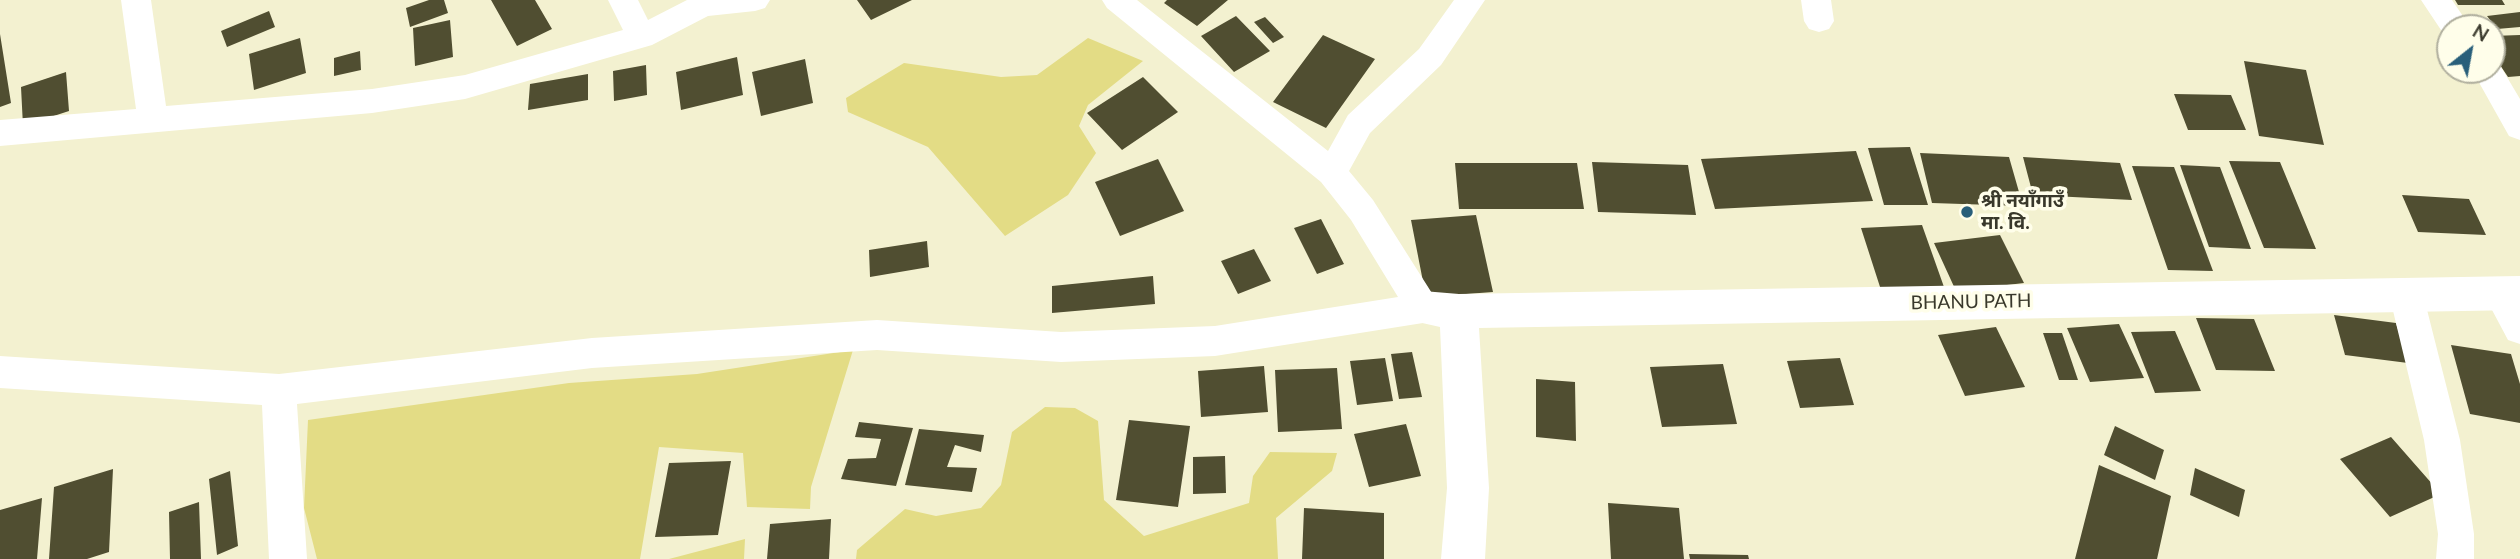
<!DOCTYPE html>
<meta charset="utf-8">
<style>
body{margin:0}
#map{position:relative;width:2520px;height:559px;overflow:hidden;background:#f3f1d0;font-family:Lato,sans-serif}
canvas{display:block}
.north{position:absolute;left:2436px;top:14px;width:70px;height:70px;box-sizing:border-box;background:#fffeea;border:2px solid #b0af9e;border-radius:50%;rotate:31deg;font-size:19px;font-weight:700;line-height:28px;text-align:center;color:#39382b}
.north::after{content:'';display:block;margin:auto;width:24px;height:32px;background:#295f7a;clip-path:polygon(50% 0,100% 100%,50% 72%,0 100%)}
</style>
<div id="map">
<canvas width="2520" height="559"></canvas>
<div class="north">N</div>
</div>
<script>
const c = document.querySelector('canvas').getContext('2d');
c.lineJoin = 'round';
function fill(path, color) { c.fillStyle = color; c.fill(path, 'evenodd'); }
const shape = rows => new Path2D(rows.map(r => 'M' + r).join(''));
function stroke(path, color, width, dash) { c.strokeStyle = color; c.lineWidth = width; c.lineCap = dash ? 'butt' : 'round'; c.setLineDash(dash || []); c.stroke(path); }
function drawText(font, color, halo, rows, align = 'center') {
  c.font = font + ' Lato,"Noto Sans Devanagari",sans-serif'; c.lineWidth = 7; c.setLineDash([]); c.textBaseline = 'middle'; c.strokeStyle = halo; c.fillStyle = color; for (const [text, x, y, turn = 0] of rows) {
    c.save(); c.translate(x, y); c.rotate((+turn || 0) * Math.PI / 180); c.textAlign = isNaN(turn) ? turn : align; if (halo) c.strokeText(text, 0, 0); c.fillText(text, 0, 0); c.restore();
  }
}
const green = shape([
 [1088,38,1143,61,1088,105,1079,126,1096,153,1068,195,1005,236,928,147,848,112,846,98,904,63,1001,77,1037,75],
 [853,350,811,487,810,509,747,507,743,453,659,447,640,559,317,559,304,508,308,420,569,383,697,374],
 [1045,407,1075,408,1098,421,1104,500,1144,536,1249,503,1253,476,1270,452,1337,453,1332,471,1276,518,1278,559,856,559,857,550,905,509,936,516,981,508,1001,485,1012,432],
 [745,539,744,559,669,559]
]);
const building = shape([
 [429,0,444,0,448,13,410,27,406,8],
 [491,0,535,0,552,29,517,46],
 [857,0,912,0,871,20],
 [1167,0,1228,0,1197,26,1164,3],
 [2455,0,2502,0,2505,5,2458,5],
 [269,11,275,27,227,47,221,31],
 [2520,12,2520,27,2497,29,2487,16],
 [1236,16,1270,51,1234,72,1201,36],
 [1265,17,1284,37,1273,43,1254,22],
 [450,20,453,57,415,66,413,28],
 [0,34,11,103,0,107],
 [1323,35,1375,59,1326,128,1273,102],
 [2520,35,2520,76,2508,77,2492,53,2492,36],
 [300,38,306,73,254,90,249,54],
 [360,51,361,70,334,76,334,58],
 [737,57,743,95,681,110,676,72],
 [805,59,813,103,761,116,752,72],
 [2244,61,2306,70,2324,145,2259,136],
 [646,65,647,95,614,101,613,71],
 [66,72,69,111,23,126,21,87],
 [588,74,588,100,528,110,530,84],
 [1143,77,1178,112,1122,150,1087,113],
 [2174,94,2231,95,2246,130,2188,130],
 [1910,147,1928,205,1884,205,1868,148],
 [1856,151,1873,201,1715,209,1701,159],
 [1920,153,2009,157,2023,206,1932,203],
 [2023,157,2120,163,2132,200,2033,195],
 [1158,159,1184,211,1120,236,1095,182],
 [2229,161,2280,162,2316,249,2264,248],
 [1592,162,1688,165,1696,215,1598,212],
 [1455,163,1577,163,1584,209,1459,209],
 [2180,165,2220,167,2251,249,2209,247],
 [2132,166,2174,167,2213,271,2168,270],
 [2402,195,2469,199,2486,235,2418,232],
 [1476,215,1493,292,1426,297,1411,220],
 [1321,219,1344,264,1317,274,1294,228],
 [1922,225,1944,287,1881,290,1861,228],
 [2000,235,2024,283,1956,291,1934,243],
 [927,241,929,267,870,277,869,250],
 [1254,249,1271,281,1238,294,1221,261],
 [1153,276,1155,304,1052,313,1052,286],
 [2334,315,2396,323,2408,363,2345,355],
 [2196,318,2254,319,2275,371,2216,370],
 [2119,324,2144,378,2090,382,2067,328],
 [1996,327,2025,387,1965,396,1938,335],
 [2175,331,2201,391,2155,393,2131,332],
 [2043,333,2062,333,2078,380,2059,380],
 [2451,345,2511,354,2520,384,2520,423,2470,414],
 [1412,352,1422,397,1399,399,1391,354],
 [1385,358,1393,401,1357,405,1350,361],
 [1840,358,1854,405,1800,408,1787,361],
 [1723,364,1737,424,1662,427,1650,367],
 [1264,366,1268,412,1201,417,1198,371],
 [1337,368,1342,429,1278,432,1275,370],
 [1536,379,1575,382,1576,441,1536,437],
 [1129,420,1190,426,1178,507,1116,500],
 [859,422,913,428,896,486,841,479,848,459,876,458,881,439,855,437],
 [1406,424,1421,476,1369,487,1354,434],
 [2115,426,2164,450,2155,480,2104,455],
 [919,429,984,435,981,452,955,445,947,467,977,468,972,492,905,485],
 [2391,437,2441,494,2390,517,2340,459],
 [1225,456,1226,493,1193,494,1193,457],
 [731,461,718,535,655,537,669,463],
 [2099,465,2171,496,2157,559,2075,559],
 [2195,468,2245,490,2239,517,2190,495],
 [113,469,109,552,87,559,49,559,54,487],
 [230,471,238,546,217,555,209,479],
 [42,498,37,559,0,559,0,510],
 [199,502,201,559,170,559,169,512],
 [1608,503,1679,508,1684,559,1611,559],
 [1304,508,1384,513,1384,559,1302,559],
 [831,519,829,559,767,559,770,524],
 [1689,554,1748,555,1749,559,1690,559]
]);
const minor = shape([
 [121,0,151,0,166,106,372,89,465,75,623,30,608,0,638,0,648,20,687,0,770,0,765,8,755,11,708,16,652,45,465,99,372,113,0,146,0,120,136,109,121,0],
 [1102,0,1137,0,1328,151,1348,115,1419,49,1454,0,1485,0,1441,65,1370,133,1349,171,1373,200,1435,298,1440,308,1435,318,1423,323,1215,356,1061,362,877,350,592,368,297,404,307,559,269,559,262,405,0,388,0,356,279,374,592,338,877,320,1061,332,1215,326,1398,297,1351,220,1321,182,1107,8,1102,0],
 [1801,0,1831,0,1834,21,1829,29,1819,32,1809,29,1804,21,1801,0],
 [2421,0,2452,0,2471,28,2450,28,2450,38,2445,36,2421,0],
 [2492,60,2498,62,2520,99,2520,140,2509,136,2472,70,2492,70,2492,60],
 [2500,278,2512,283,2520,297,2520,344,2508,340,2483,293,2488,283,2500,278],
 [2406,279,2418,284,2423,294,2460,440,2474,534,2474,559,2436,559,2438,534,2424,440,2389,294,2394,284,2406,279]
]);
const tertiary = shape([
 [2520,276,2520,310,1479,328,1489,488,1485,559,1441,559,1447,488,1440,327,1409,320,1404,308,1409,296,1423,291,1459,294,2520,276]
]);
const markers = [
 [1967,212,7,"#295f7a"]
];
const poiNames = [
 ["श्री नयाँगाउँ",1981,201],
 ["मा. वि.",1981,223]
];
const streetNames = [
 ["BHANU PATH",1971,302,-1]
];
fill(green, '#e3dc85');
fill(building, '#504e31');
fill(minor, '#fff');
fill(tertiary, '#fff');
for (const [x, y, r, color] of markers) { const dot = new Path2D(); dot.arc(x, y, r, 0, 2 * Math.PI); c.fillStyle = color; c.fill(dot); stroke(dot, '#fffeea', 2.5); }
drawText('bold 19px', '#39382b', '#fffeea', poiNames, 'left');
drawText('19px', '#39382b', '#fffeea', streetNames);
</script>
